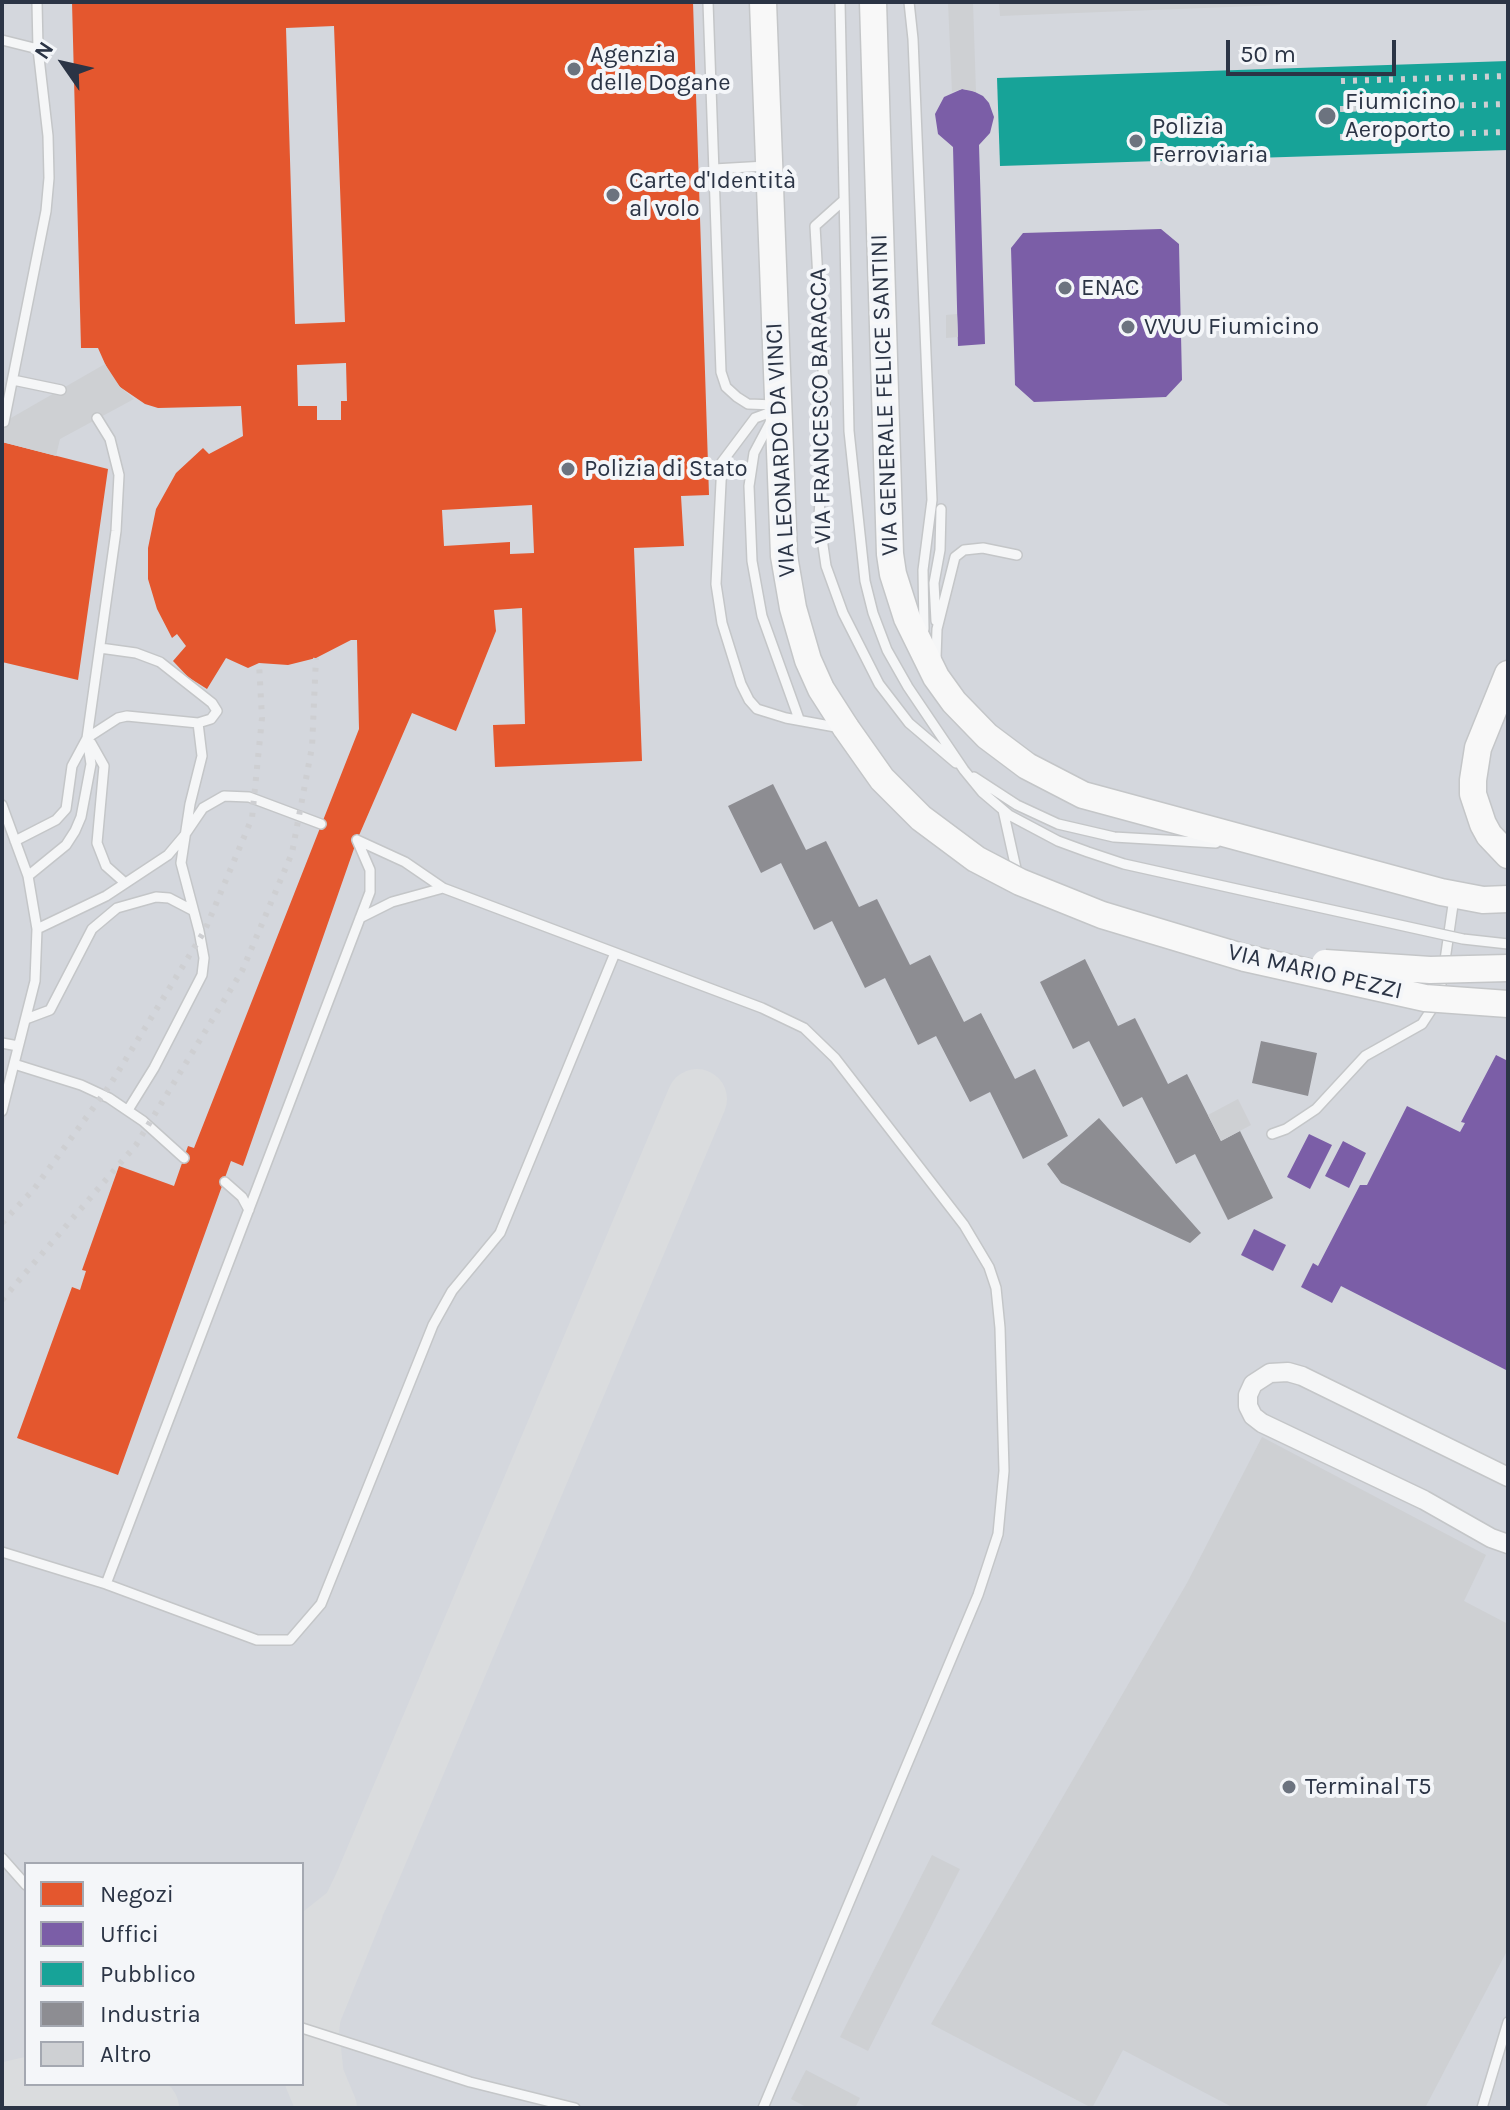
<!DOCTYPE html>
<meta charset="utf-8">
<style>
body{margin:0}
#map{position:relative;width:1510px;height:2110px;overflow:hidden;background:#e6e8ea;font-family:Karla,sans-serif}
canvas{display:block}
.frame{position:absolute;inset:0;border:4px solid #2b3445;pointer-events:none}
.legend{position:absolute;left:24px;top:1862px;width:280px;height:224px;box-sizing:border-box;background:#f4f6f9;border:2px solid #a4a8b1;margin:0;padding:10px 14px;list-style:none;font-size:24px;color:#2b3445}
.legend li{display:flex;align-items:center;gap:16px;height:40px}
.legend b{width:40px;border:2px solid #a4a8b1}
.north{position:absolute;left:24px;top:24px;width:80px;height:80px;-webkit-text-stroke:6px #f4f6f9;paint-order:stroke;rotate:304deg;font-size:22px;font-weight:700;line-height:32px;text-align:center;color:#2b3445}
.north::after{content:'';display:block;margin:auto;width:28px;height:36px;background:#2b3445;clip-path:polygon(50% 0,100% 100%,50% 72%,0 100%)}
.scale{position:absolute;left:1226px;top:40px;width:170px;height:36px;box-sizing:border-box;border:4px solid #2b3445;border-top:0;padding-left:10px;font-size:24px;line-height:28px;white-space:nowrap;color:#2b3445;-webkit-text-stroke:6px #f4f6f9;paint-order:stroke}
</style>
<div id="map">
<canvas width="1510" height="2110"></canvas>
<div class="frame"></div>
<ul class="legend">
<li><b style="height:22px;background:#e4572e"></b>Negozi</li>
<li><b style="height:22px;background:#7b5ea7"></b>Uffici</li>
<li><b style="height:22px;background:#17a398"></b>Pubblico</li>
<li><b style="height:22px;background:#8d8d92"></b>Industria</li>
<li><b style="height:22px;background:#ced0d3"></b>Altro</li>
</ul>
<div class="north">N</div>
<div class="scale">50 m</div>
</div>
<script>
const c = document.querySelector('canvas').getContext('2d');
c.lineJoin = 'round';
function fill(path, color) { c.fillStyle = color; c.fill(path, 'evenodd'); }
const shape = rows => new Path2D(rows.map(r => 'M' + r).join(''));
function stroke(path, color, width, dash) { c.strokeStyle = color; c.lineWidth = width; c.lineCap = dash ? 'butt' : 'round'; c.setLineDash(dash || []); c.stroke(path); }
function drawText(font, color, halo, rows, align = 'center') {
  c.font = font + ' Karla,sans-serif'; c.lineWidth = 8; c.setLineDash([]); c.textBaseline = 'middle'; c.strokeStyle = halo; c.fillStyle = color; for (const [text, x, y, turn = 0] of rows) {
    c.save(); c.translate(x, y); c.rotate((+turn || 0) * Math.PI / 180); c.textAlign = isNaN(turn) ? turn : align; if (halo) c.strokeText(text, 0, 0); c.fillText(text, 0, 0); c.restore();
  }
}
const built = shape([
 [2,2,1508,2,1508,2108,2,2108],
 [26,1864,302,1864,302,2084,26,2084]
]);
const shops = shape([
 [72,2,693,2,709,495,681,496,684,546,634,548,642,761,495,767,493,725,525,724,522,608,494,610,496,631,456,731,412,713,357,840,243,1166,231,1161,118,1475,17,1438,72,1287,80,1290,86,1271,82,1270,119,1166,174,1186,188,1146,194,1148,359,729,357,640,351,640,316,658,288,665,259,663,248,668,226,658,207,689,188,677,173,661,186,646,177,634,172,638,157,609,148,579,148,548,156,509,176,473,203,448,209,454,243,436,241,406,158,408,145,404,120,387,110,375,98,348,81,348],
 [334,26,345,322,295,324,286,28],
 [346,363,347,401,341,401,341,420,317,420,317,406,298,406,297,365],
 [532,505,534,553,510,554,510,542,444,546,442,510],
 [2,442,108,469,78,680,2,662]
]);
const offices = shape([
 [962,89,971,90,983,96,989,103,994,117,990,133,979,145,985,344,958,346,953,147,938,134,935,114,944,97],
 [1161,229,1179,244,1182,380,1166,397,1034,402,1015,385,1011,248,1023,233],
 [1496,1055,1508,1061,1508,1371,1341,1286,1332,1303,1301,1287,1313,1263,1318,1266,1360,1185,1367,1185,1407,1106,1460,1132,1465,1123,1461,1122],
 [1309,1134,1332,1145,1310,1189,1287,1177],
 [1343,1141,1366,1153,1349,1188,1325,1176],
 [1254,1229,1286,1245,1273,1271,1241,1255]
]);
const public = shape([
 [1508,61,1508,150,1000,166,997,78]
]);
const industry = shape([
 [773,784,806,850,826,841,859,907,877,899,910,965,930,955,964,1022,981,1013,1015,1079,1035,1069,1068,1136,1023,1159,990,1092,970,1102,936,1036,918,1045,885,978,865,988,832,921,814,930,781,863,761,873,728,806],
 [1085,959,1118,1026,1135,1018,1168,1084,1187,1074,1221,1141,1240,1131,1273,1198,1228,1220,1195,1154,1176,1164,1142,1097,1123,1107,1089,1041,1073,1049,1040,982],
 [1261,1041,1317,1053,1308,1096,1252,1083],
 [1099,1118,1201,1233,1190,1243,1061,1183,1047,1164]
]);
const taxiway = shape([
 [302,1951,351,1912,364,1885,697,1099],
 [57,2084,149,2108],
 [2,2093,37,2085,82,2090],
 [327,2108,314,2077,309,2031,311,2014,353,1911]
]);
const building = shape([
 [948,2,973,2,976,92,962,89,952,92],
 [999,2,1280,2,1280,5,1000,16],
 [957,314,958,337,946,338,946,315],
 [105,364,120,387,134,399,60,439,56,456,2,442,2,424,4,422],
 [1238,1099,1251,1125,1221,1141,1208,1115],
 [1262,1437,1486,1555,1464,1601,1508,1624,1508,1949,1425,2108,1234,2108,1123,2050,1092,2108,931,2024,1187,1583],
 [932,1855,960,1869,868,2051,840,2037],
 [806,2070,860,2098,855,2108,808,2108,791,2099]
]);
const lane = shape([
 [708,2,721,372,726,387,737,397,748,404,775,405],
 [840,2,849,431,865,581,873,613,887,650,908,687,964,770,982,792,1009,815,1058,841,1088,852,1124,864,1277,898],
 [909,2,913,39,932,500,923,570,924,629],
 [2,40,38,49],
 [714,169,766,166],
 [844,200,815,226,825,404,819,518,826,566,843,613,879,684,909,723,956,763],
 [13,380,61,390],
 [774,411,755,418,722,462,716,584,722,623,741,684,749,700,757,709,786,718,841,728],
 [772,419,754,453,749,486,752,561,762,616,799,719],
 [4,422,46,211,49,178,48,136,38,49,37,2],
 [936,621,934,583,940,550,941,509],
 [936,658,937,629,955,557,964,550,983,548,1017,555],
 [91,743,104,766,97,843,106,866,124,882],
 [974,777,1017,805,1058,824,1114,837,1216,843],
 [2,805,28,876,37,929,35,981,2,1111],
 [1003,810,1017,873],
 [357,840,370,870,370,892,106,1584,257,1640,290,1640,321,1604,433,1325,452,1291,500,1233,615,953],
 [357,840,405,862,443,888,762,1008,804,1028,835,1058,964,1225,989,1267,996,1288,1000,1328,1004,1471,998,1534,978,1595,763,2108],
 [15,841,56,820,66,809,72,766,87,738,118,718,127,716,198,723,211,719,217,711,212,703,160,662,136,653,100,648],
 [28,876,66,845,75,831,81,817,91,764,87,738,116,531,119,475,110,439,97,418],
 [360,918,392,902,443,888],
 [37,929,106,896,168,855,184,836,203,808,224,796,249,797,321,824],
 [1444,967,1454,898],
 [1421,981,1441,984],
 [26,1019,50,1010,92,929,117,908,156,897,169,898,192,910],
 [2,1043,18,1046],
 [14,1064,81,1085,109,1098,143,1121,184,1158],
 [128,1110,154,1068,202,975,204,958,199,931,181,863,190,804,202,756,198,723],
 [1272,1134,1286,1129,1316,1109,1365,1056,1422,1024,1437,1001],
 [225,1182,242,1197,249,1210],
 [2,1552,106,1584],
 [2,1858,26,1885],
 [302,2028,470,2082,575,2108],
 [1482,2108,1508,2022]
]);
const street = shape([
 [1508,1477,1302,1376,1288,1372,1270,1373,1253,1384,1248,1395,1248,1406,1253,1416,1262,1423,1424,1500,1491,1538,1508,1544]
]);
const secondary = shape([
 [763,2,784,556,793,608,808,660,821,689,846,728],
 [873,2,890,554,893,574,907,618,936,677,954,702,987,736,1027,766,1083,795,1441,892,1483,900,1508,899],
 [1508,674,1478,748,1473,780,1473,794,1483,824,1489,835,1508,855]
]);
const rail = shape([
 [1341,81,1508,76],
 [1340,109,1508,104],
 [1340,137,1508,132],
 [2,1223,34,1189,110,1085,205,930,252,818,262,718,259,663],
 [2,1300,136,1145,242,971,292,853,312,747,316,658]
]);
const laneBridge = shape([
 [1277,898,1463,939,1508,944]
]);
const secondaryBridge = shape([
 [846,728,882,779,921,818,976,859,1020,882,1102,915,1245,958,1425,998,1508,1004],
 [1325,963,1430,970,1508,968]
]);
const markers = [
 [574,69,8,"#6c737f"],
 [1327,116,10,"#6c737f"],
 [1136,141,8,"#6c737f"],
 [613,195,8,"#6c737f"],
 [1065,288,8,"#6c737f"],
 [1128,327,8,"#6c737f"],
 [568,469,8,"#6c737f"],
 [1289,1787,8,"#6c737f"]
];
const poiNames = [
 ["Agenzia",590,55],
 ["delle Dogane",590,83],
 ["Fiumicino",1345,102],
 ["Aeroporto",1345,130],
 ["Polizia",1152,127],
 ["Ferroviaria",1152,155],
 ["Carte d'Identità",629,181],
 ["al volo",629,209],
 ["ENAC",1081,288],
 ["VVUU Fiumicino",1144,327],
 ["Polizia di Stato",584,469],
 ["Terminal T5",1305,1787]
];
const streetNames = [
 ["VIA GENERALE FELICE SANTINI",885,395,-92],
 ["VIA FRANCESCO BARACCA",821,406,-91],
 ["VIA LEONARDO DA VINCI",781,450,-93],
 ["VIA MARIO PEZZI",1315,972,13]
];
fill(built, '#d4d7dd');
fill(shops, '#e4572e');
fill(offices, '#7b5ea7');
fill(public, '#17a398');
fill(industry, '#8d8d92');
stroke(taxiway, '#dadcde', 60);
fill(building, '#ced0d3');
stroke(lane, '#c4c6c8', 12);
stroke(street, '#c4c6c8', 21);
stroke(secondary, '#c4c6c8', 29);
stroke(lane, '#f5f6f7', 9);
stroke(street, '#f5f6f7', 18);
stroke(secondary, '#f8f8f8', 26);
stroke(rail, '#cecfd2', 6, [4, 8]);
stroke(laneBridge, '#c4c6c8', 12, []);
stroke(secondaryBridge, '#c4c6c8', 29, []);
stroke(laneBridge, '#f5f6f7', 9);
stroke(secondaryBridge, '#f8f8f8', 26);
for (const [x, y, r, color] of markers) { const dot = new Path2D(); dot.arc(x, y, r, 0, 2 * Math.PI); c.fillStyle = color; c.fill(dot); stroke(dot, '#f4f6f9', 3); }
drawText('24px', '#2b3445', '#f4f6f9', poiNames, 'left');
drawText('24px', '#2b3445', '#f4f6f9', streetNames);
</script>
